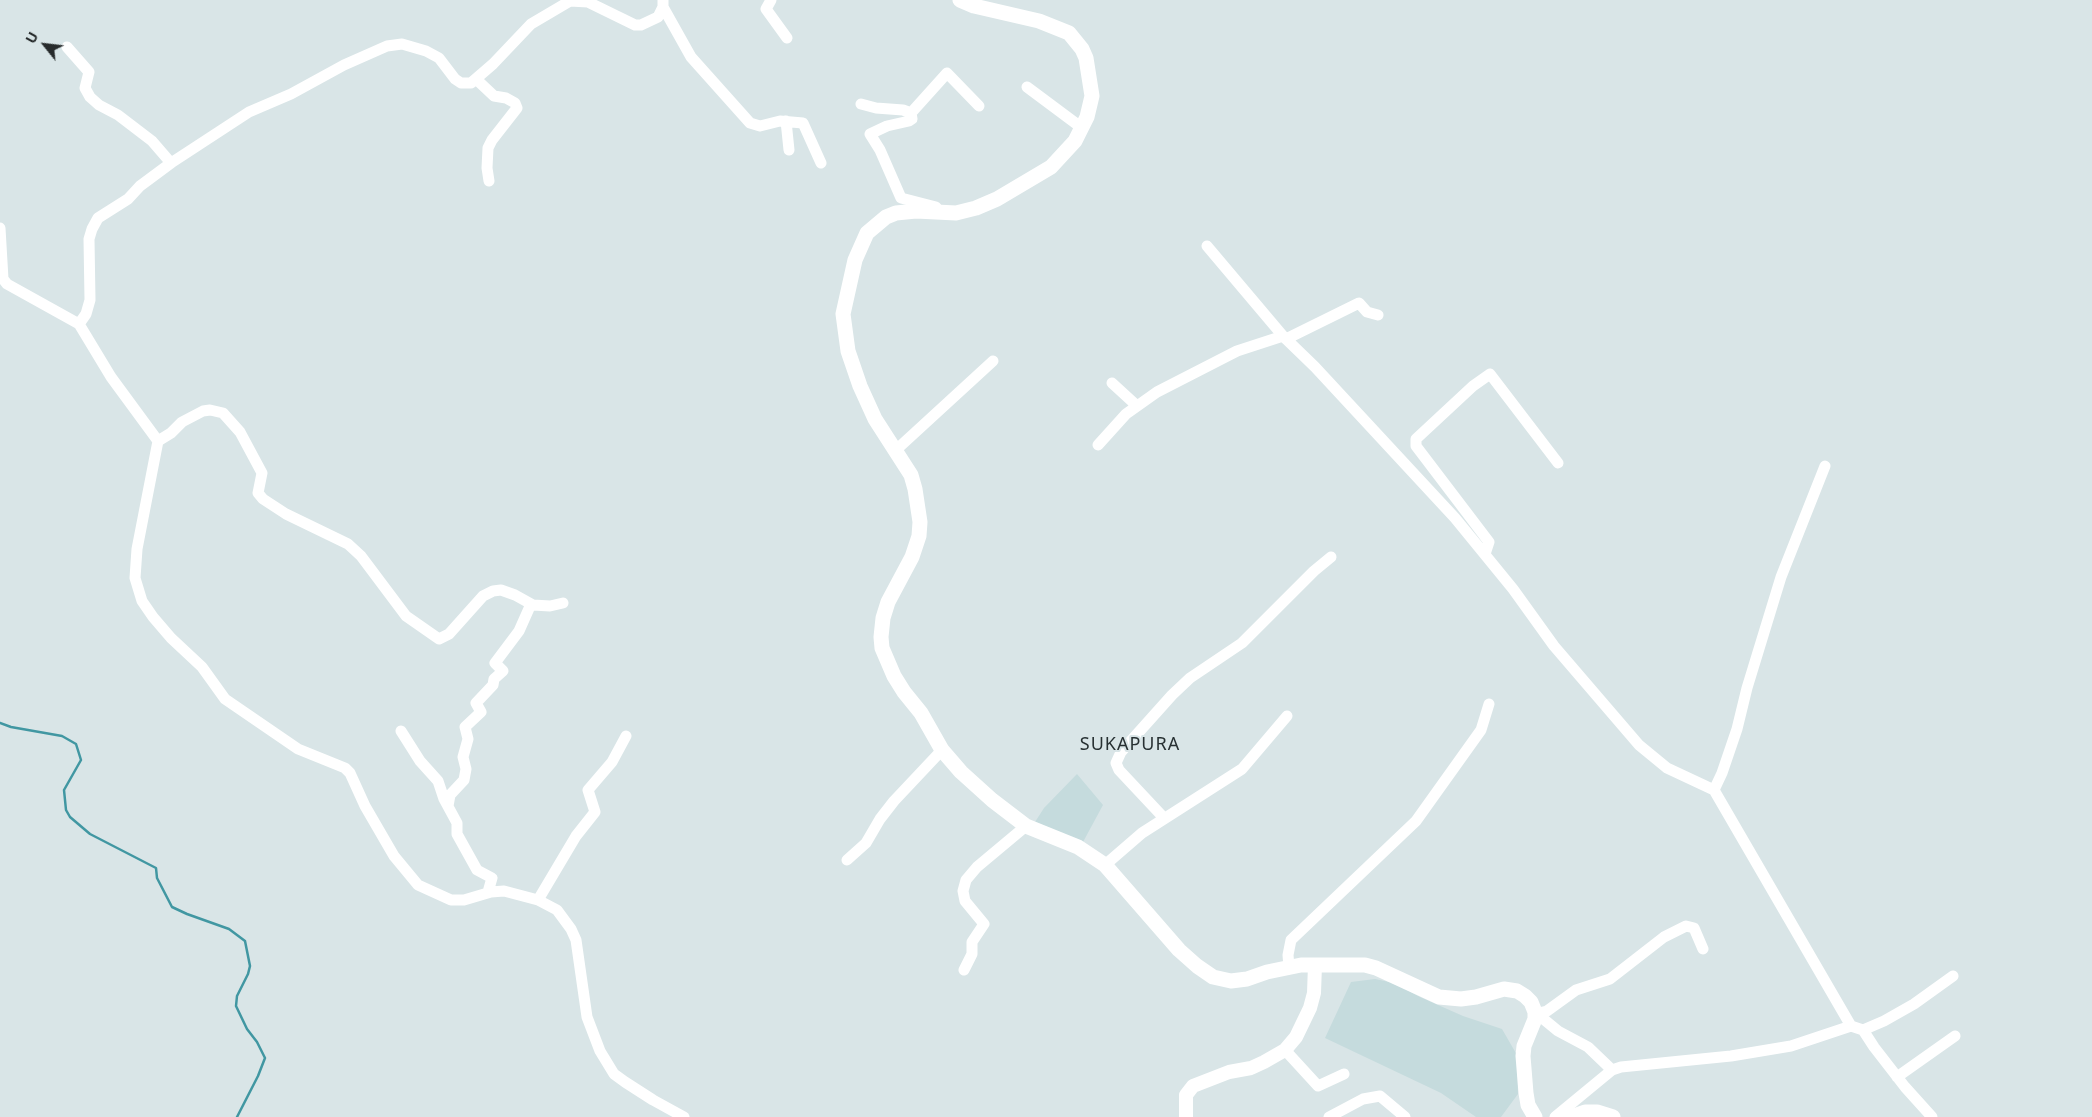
<!DOCTYPE html>
<style>
body{margin:0}
#map{position:relative;width:2092px;height:1117px;overflow:hidden;background:#d9e5e7;font-family:"Noto Sans",sans-serif}
canvas{display:block}
.north{position:absolute;left:20px;top:20px;width:50px;height:50px;-webkit-text-stroke:4px #d9e5e7;paint-order:stroke;rotate:299deg;font-size:14px;font-weight:700;line-height:20px;text-align:center;color:#272b2c}
.north::after{content:'';display:block;margin:auto;width:18px;height:22px;background:#272b2c;clip-path:polygon(50% 0,100% 100%,50% 72%,0 100%)}
</style>
<div id="map">
<canvas width="2092" height="1117"></canvas>
<div class="north">U</div>
</div>
<script>
const c = document.querySelector('canvas').getContext('2d');
c.lineJoin = 'round';
function fill(path, color) { c.fillStyle = color; c.fill(path, 'evenodd'); }
const shape = rows => new Path2D(rows.map(r => 'M' + r).join(''));
function stroke(path, color, width, dash) { c.strokeStyle = color; c.lineWidth = width; c.lineCap = dash ? 'butt' : 'round'; c.setLineDash(dash || []); c.stroke(path); }
function drawText(font, color, halo, rows, align = 'center') {
  c.font = font + ' "Noto Sans",sans-serif'; c.lineWidth = 4; c.setLineDash([]); c.textBaseline = 'middle'; c.strokeStyle = halo; c.fillStyle = color; for (const [text, x, y, turn = 0] of rows) {
    c.save(); c.translate(x, y); c.rotate((+turn || 0) * Math.PI / 180); c.textAlign = isNaN(turn) ? turn : align; if (halo) c.strokeText(text, 0, 0); c.fillText(text, 0, 0); c.restore();
  }
}
const built = shape([
 [1077,774,1103,805,1083,842,1035,822,1044,808],
 [1375,979,1394,983,1420,997,1463,1016,1502,1029,1517,1055,1518,1094,1501,1117,1476,1117,1441,1093,1325,1038,1351,982]
]);
const stream = shape([
 [0,723,11,727,62,736,76,744,81,760,64,790,66,810,70,817,90,834,156,868,157,878,172,907,187,914,229,929,245,941,250,966,248,974,237,996,236,1006,247,1029,257,1042,265,1058,258,1076,237,1117]
]);
const minor = shape([
 [771,0,766,9,787,38],
 [663,7,691,57,750,123,760,126,780,121,803,123,821,163],
 [67,47,89,72,85,88,90,97,99,105,118,115,152,141,171,163],
 [477,80,494,96,506,98,515,103,517,108,492,140,488,148,487,168,489,181],
 [1027,87,1082,128],
 [861,104,876,108,903,110,911,113,912,119,909,121,887,126,870,134,880,150,901,198,936,207],
 [911,113,947,73,979,106],
 [786,121,789,150],
 [0,228,3,279,7,284,79,324,111,377,158,441,137,549,135,578,142,601,153,617,171,638,202,667,225,699,298,749,345,768,350,773,365,806,394,856,418,885,451,900,464,900,491,892,504,891,538,900,557,910,571,929,576,940,587,1017,600,1051,614,1074,625,1082,653,1100,684,1117],
 [1207,246,1283,336],
 [79,324,86,314,90,300,89,239,92,229,98,218,128,199,140,186,171,163,249,112,291,94,344,65,387,46,402,44,426,51,439,58,455,79,461,83,471,83,493,64,531,24,570,1,588,2,635,25,641,25,658,17,663,7,663,0],
 [1286,339,1359,303,1367,312,1378,315],
 [1112,383,1136,405],
 [158,441,171,433,182,422,203,411,210,410,223,413,240,432,262,473,258,493,263,499,286,514,348,544,361,556,406,616,439,639,449,634,483,596,493,591,501,590,515,595,533,605,550,606,563,603],
 [1098,445,1126,414,1157,392,1237,351,1283,336,1315,367,1455,518,1513,589,1554,646,1639,745,1667,768,1714,790,1851,1026,1791,1046,1731,1056,1621,1067,1612,1070,1555,1117],
 [896,450,993,361],
 [1485,554,1489,542,1416,446,1416,439,1473,386,1490,374,1558,463],
 [401,731,420,761,438,781,444,799,457,823,457,834,477,870,492,878,488,892],
 [1714,790,1722,773,1737,729,1747,688,1781,577,1825,466],
 [448,806,450,795,464,780,466,769,463,757,468,739,465,727,481,712,476,703,493,685,494,679,503,671,495,663,519,631,531,604],
 [1164,818,1119,770,1116,763,1121,752,1172,695,1190,678,1242,643,1314,571,1331,557],
 [847,860,866,843,880,819,894,801,942,750],
 [1105,865,1142,833,1242,769,1287,716],
 [538,900,576,836,595,812,588,790,612,762,626,736],
 [1289,967,1288,955,1291,940,1416,821,1481,730,1489,704],
 [964,970,972,954,972,942,984,924,965,901,963,891,966,880,977,867,1026,826],
 [1535,1014,1547,1011,1576,990,1610,979,1664,937,1686,926,1694,928,1703,949],
 [1535,1015,1541,1017,1558,1031,1588,1047,1612,1070],
 [1851,1026,1863,1030,1874,1047,1905,1087,1932,1117],
 [1863,1030,1884,1021,1914,1004,1953,976],
 [1285,1050,1318,1086,1344,1074],
 [1897,1077,1955,1036],
 [1329,1117,1363,1099,1380,1096,1405,1117]
]);
const tertiary = shape([
 [1186,1117,1186,1095,1193,1086,1229,1072,1251,1068,1264,1062,1285,1050,1296,1037,1310,1008,1314,993,1315,965]
]);
const secondary = shape([
 [960,0,974,6,1039,21,1069,33,1082,49,1086,58,1092,96,1087,117,1075,141,1051,167,997,199,976,208,956,213,916,211,896,213,886,217,867,233,855,260,843,314,848,351,860,386,875,419,911,475,915,489,920,522,919,536,912,557,888,602,883,618,881,637,882,648,894,676,904,692,921,713,942,750,961,772,992,800,1026,826,1078,847,1105,865,1179,950,1197,966,1213,977,1231,981,1247,979,1267,972,1301,965,1365,965,1376,968,1439,997,1461,999,1476,997,1504,989,1517,991,1525,996,1531,1002,1535,1012,1535,1019,1524,1046,1523,1056,1526,1093,1528,1105,1535,1117],
 [1571,1117,1585,1112,1597,1112,1613,1117]
]);
const quarterNames = [
 ["SUKAPURA",1130,745]
];
fill(built, '#c5dbdd');
stroke(stream, '#4197a2', 2.5);
stroke(minor, '#fff', 11);
stroke(tertiary, '#fff', 14);
stroke(secondary, '#fff', 15);
c.letterSpacing = '1px';
drawText('18px', '#273032', '#d9e5e7', quarterNames);
c.letterSpacing = '0px';
</script>
